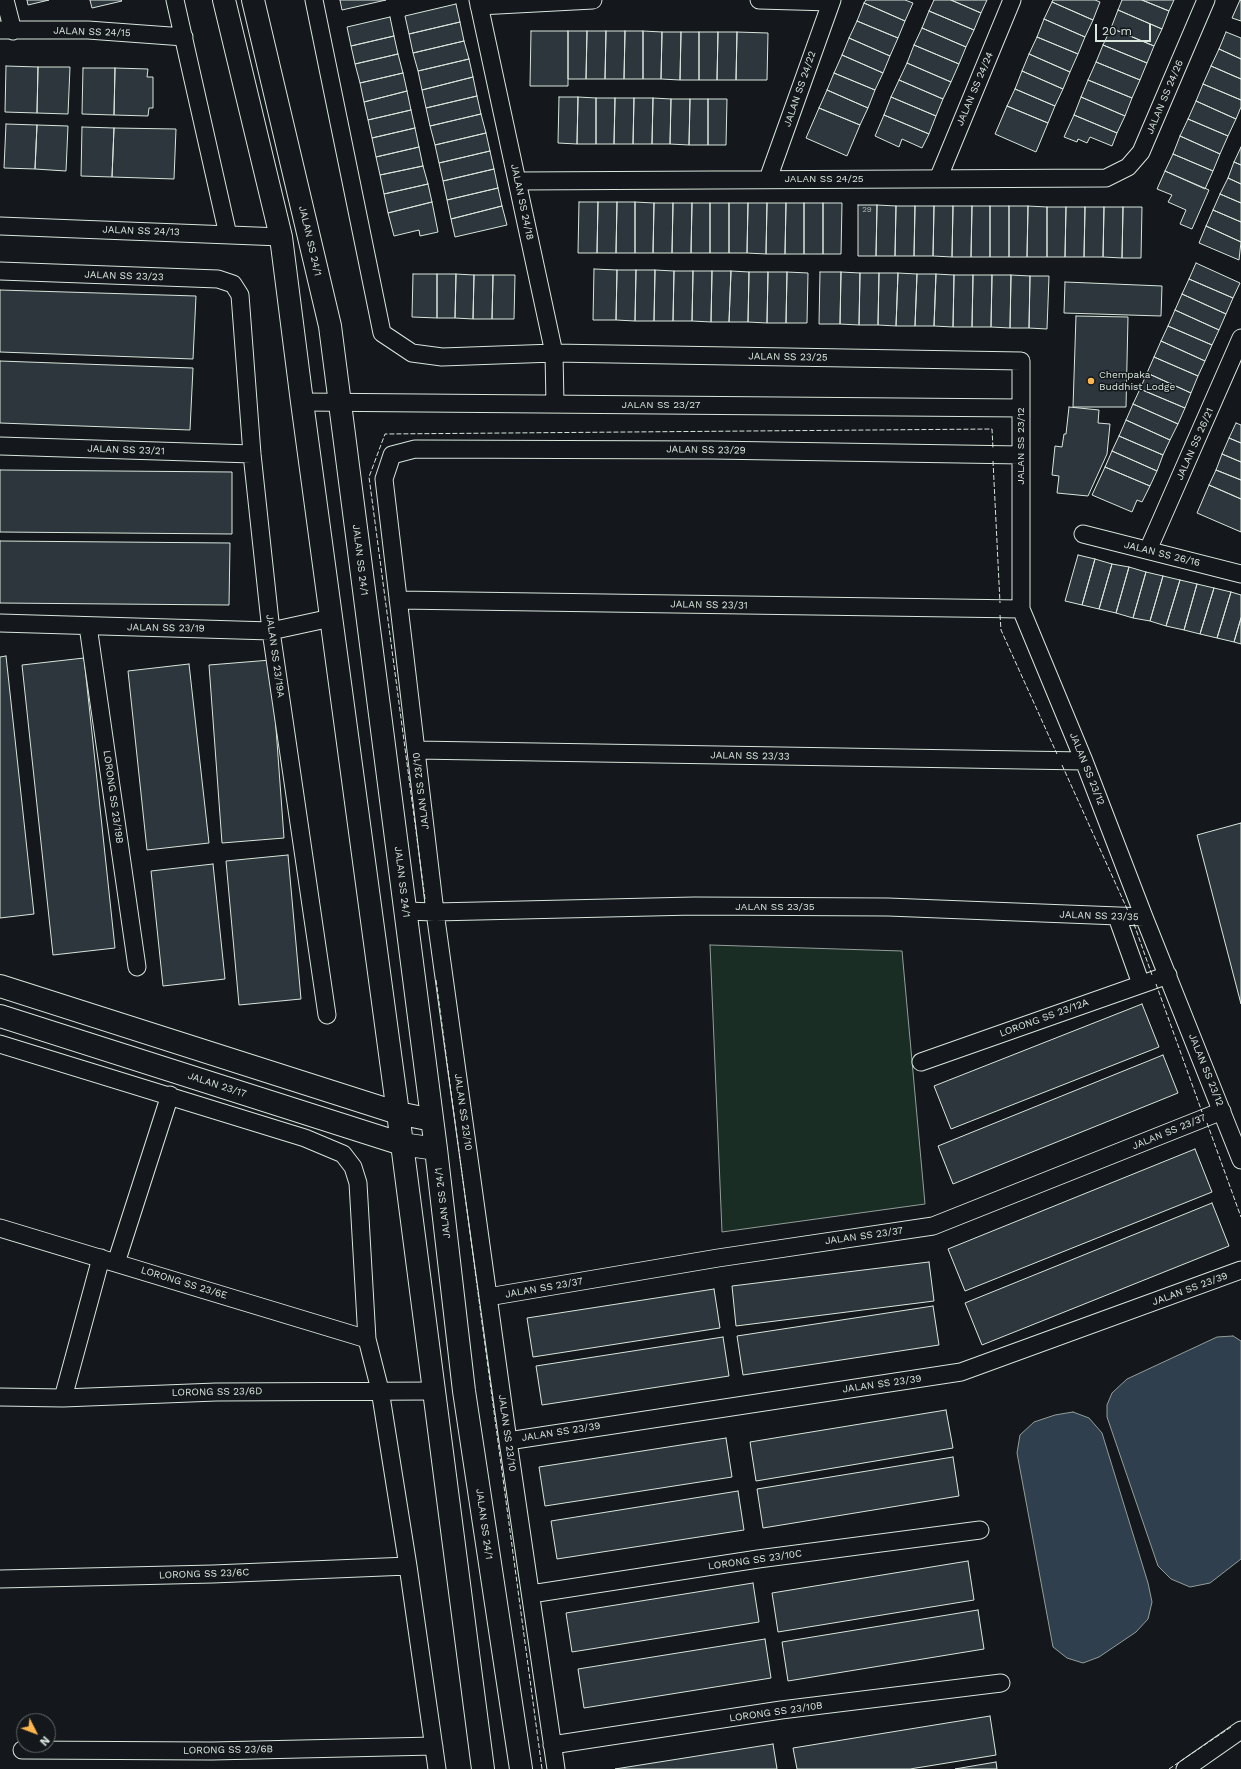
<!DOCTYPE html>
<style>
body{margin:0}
#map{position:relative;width:1241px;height:1769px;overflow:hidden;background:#14181c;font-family:"Work Sans",sans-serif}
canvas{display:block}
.north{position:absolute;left:16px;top:1713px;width:40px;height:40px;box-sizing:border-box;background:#14181c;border:1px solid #626a69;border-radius:50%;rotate:132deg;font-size:11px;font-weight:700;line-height:16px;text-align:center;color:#d8e6dc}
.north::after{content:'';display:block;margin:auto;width:14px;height:18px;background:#ffb74d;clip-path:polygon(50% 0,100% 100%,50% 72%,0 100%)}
.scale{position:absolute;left:1095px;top:24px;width:56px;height:18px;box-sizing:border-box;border:2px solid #d8e6dc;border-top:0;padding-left:5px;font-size:12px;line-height:14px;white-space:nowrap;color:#d8e6dc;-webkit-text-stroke:3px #14181c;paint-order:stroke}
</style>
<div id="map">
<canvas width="1241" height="1769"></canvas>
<div class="north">N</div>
<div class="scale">20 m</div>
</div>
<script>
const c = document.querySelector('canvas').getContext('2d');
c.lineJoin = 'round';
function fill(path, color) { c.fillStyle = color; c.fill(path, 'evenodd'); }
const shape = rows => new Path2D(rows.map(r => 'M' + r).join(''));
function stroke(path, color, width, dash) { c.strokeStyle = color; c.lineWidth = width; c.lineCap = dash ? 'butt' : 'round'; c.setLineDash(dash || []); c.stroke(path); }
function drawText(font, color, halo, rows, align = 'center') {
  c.font = font + ' "Work Sans",sans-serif'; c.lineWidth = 3; c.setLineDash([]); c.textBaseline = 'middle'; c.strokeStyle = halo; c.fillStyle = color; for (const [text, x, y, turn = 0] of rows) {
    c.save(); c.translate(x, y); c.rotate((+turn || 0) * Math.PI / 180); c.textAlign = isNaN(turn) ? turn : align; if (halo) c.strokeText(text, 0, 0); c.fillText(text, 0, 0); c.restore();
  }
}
const green = shape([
 [710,945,902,951,925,1204,722,1232,710,945]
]);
const water = shape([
 [1233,1336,1241,1341,1241,1559,1210,1583,1190,1587,1171,1579,1158,1566,1107,1417,1107,1405,1112,1393,1127,1379,1217,1337,1233,1336],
 [1073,1412,1089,1418,1102,1433,1148,1583,1152,1602,1148,1619,1136,1632,1099,1657,1083,1663,1067,1658,1053,1647,1017,1453,1020,1435,1034,1422,1055,1415,1073,1412]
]);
const building = shape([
 [27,0,49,0,28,5,27,0],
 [90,0,121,0,122,1,92,8,90,0],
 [340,0,386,0,342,10,340,0],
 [866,0,905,0,913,3,905,21,864,3,866,0],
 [934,0,951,0,981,13,974,30,929,11,934,0],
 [951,0,987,0,981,13,951,0],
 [1053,0,1095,0,1100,2,1093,20,1052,2,1053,0],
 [1122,0,1142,0,1169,11,1162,29,1118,10,1122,0],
 [1142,0,1174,0,1169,11,1142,0],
 [1240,0,1241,1,1241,21,1232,18,1240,0],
 [1052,2,1093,20,1085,37,1044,19,1052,2],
 [864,3,905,21,898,38,857,21,864,3],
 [456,4,460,22,409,34,405,16,456,4],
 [1118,10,1162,29,1154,46,1111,28,1118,10],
 [929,11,974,30,966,47,922,28,929,11],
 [390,17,394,36,351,46,347,27,390,17],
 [1044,19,1085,37,1078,54,1037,37,1044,19],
 [857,21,898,38,890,56,849,38,857,21],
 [460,22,464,41,413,53,409,34,460,22],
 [922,28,966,47,959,64,914,45,922,28],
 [1111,28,1154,46,1147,63,1103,45,1111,28],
 [531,31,568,31,568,86,530,86,531,31],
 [568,31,587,31,586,79,568,79,568,31],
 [587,31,606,31,605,79,586,79,587,31],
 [606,31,625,31,624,79,605,79,606,31],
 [625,31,643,31,643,79,624,79,625,31],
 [643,31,662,32,661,79,643,79,643,31],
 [662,32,681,32,680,80,661,79,662,32],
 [681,32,699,32,699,80,680,80,681,32],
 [699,32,718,32,717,80,699,80,699,32],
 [718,32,737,32,736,80,717,80,718,32],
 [737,32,768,33,767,80,736,80,737,32],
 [1226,32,1241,38,1241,59,1219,49,1226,32],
 [394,36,398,54,355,64,351,46,394,36],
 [1037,37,1078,54,1070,72,1029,54,1037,37],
 [849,38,890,56,883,73,842,55,849,38],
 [464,41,469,59,418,71,413,53,464,41],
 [914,45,959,64,951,82,907,63,914,45],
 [1103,45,1147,63,1140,80,1096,62,1103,45],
 [1219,49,1241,59,1241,79,1211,66,1219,49],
 [398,54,403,73,360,83,355,64,398,54],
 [1029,54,1070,72,1063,89,1022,71,1029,54],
 [842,55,883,73,875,90,834,73,842,55],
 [469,59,473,77,422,90,418,71,469,59],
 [1096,62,1140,80,1132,98,1088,80,1096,62],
 [907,63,951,82,943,99,899,80,907,63],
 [6,66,38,67,37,113,5,112,6,66],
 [1211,66,1241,79,1241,100,1203,84,1211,66],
 [38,67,70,67,68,114,37,113,38,67],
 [83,68,115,68,114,115,82,114,83,68],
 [115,68,148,69,147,77,153,77,153,108,149,108,148,116,114,115,115,68],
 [1022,71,1063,89,1055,106,1015,89,1022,71],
 [403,73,407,91,364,102,360,83,403,73],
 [834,73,875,90,868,108,827,90,834,73],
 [473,77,477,96,426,108,422,90,473,77],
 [899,80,943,99,936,116,891,97,899,80],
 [1088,80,1132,98,1125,116,1081,97,1088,80],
 [1203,84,1241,100,1241,107,1236,119,1196,101,1203,84],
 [1015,89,1055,106,1048,123,1007,106,1015,89],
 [827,90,868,108,860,125,819,108,827,90],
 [407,91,411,110,368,120,364,102,407,91],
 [477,96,481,114,430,126,426,108,477,96],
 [559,97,578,97,577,144,558,143,559,97],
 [578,97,596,98,596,144,577,144,578,97],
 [891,97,936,116,929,134,884,115,891,97],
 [1081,97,1125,116,1117,133,1074,115,1081,97],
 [596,98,615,98,614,144,596,144,596,98],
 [615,98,634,98,633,144,614,144,615,98],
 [634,98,653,98,652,144,633,144,634,98],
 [653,98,671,99,670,144,652,144,653,98],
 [671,99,690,99,689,145,670,144,671,99],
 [690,99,708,99,708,145,689,145,690,99],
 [708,99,727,99,726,145,708,145,708,99],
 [1196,101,1236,119,1228,136,1188,119,1196,101],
 [1007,106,1048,123,1036,152,995,134,1007,106],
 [819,108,860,125,847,156,806,138,819,108],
 [411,110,415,128,372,138,368,120,411,110],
 [481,114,486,133,435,145,430,126,481,114],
 [884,115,929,134,922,148,902,139,899,147,875,136,884,115],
 [1074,115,1117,133,1112,146,1090,137,1087,143,1078,139,1077,142,1064,137,1074,115],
 [1188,119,1228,136,1220,154,1180,136,1188,119],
 [6,124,37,125,35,169,4,168,6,124],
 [37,125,68,126,66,171,35,169,37,125],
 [82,127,114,128,112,177,81,176,82,127],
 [114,128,176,129,174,179,112,177,114,128],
 [415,128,419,147,376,157,372,138,415,128],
 [486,133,490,151,439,163,435,145,486,133],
 [1180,136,1220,154,1213,171,1173,154,1180,136],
 [419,147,423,166,380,175,376,157,419,147],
 [1241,147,1241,165,1234,162,1241,147],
 [490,151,494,169,443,181,439,163,490,151],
 [1173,154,1213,171,1205,189,1165,171,1173,154],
 [1234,162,1241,165,1241,184,1228,178,1234,162],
 [423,166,428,184,384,194,380,175,423,166],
 [494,169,498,188,447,200,443,181,494,169],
 [1165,171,1209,190,1192,229,1180,224,1186,210,1168,202,1172,195,1157,189,1165,171],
 [1228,178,1241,184,1241,203,1220,194,1228,178],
 [428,184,432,202,388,213,384,194,428,184],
 [498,188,502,206,451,219,447,200,498,188],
 [1220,194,1241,203,1241,222,1213,210,1220,194],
 [432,202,438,232,420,236,419,230,394,236,388,213,432,202],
 [579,202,598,202,597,253,578,253,579,202],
 [598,202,617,202,616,253,597,253,598,202],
 [617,202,635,202,635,253,616,253,617,202],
 [635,202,654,203,653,253,635,253,635,202],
 [654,203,673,203,672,253,653,253,654,203],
 [673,203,692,203,691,253,672,253,673,203],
 [692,203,710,203,710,253,691,253,692,203],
 [710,203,729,203,729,253,710,253,710,203],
 [729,203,748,203,747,253,729,253,729,203],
 [748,203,767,203,766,254,747,253,748,203],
 [767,203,786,203,785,254,766,254,767,203],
 [786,203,804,203,804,254,785,254,786,203],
 [804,203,823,203,823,254,804,254,804,203],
 [823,203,842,203,841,254,823,254,823,203],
 [858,205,877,205,876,256,858,256,858,205],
 [877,205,896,206,895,256,876,256,877,205],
 [502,206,507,225,455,237,451,219,502,206],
 [896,206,915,206,914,256,895,256,896,206],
 [915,206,934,206,933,256,914,256,915,206],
 [934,206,953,206,952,257,933,256,934,206],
 [953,206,972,206,971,257,952,257,953,206],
 [972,206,990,206,990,257,971,257,972,206],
 [990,206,1009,206,1009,257,990,257,990,206],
 [1009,206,1028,206,1027,257,1009,257,1009,206],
 [1028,206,1047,207,1047,257,1027,257,1028,206],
 [1047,207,1066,207,1065,257,1047,257,1047,207],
 [1066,207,1085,207,1084,257,1065,257,1066,207],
 [1085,207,1104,207,1103,257,1084,257,1085,207],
 [1104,207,1123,207,1122,258,1103,257,1104,207],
 [1123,207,1142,207,1141,258,1122,258,1123,207],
 [1213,210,1241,222,1241,242,1206,226,1213,210],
 [1206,226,1241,242,1239,260,1199,243,1206,226],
 [1196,263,1240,283,1233,298,1189,279,1196,263],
 [594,269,617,270,616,320,593,320,594,269],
 [617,270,636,270,635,321,616,320,617,270],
 [636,270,655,270,654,321,635,321,636,270],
 [655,270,674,271,673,321,654,321,655,270],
 [674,271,693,271,692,321,673,321,674,271],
 [693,271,712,271,711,322,692,321,693,271],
 [712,271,731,271,729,322,711,322,712,271],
 [731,271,749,272,748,322,729,322,731,271],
 [749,272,768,272,767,323,748,322,749,272],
 [768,272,787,272,786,323,767,323,768,272],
 [787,272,808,273,807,323,786,323,787,272],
 [820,272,841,272,840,324,819,324,820,272],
 [841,272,860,273,859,325,840,324,841,272],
 [860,273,879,273,878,325,859,325,860,273],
 [879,273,898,273,896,326,878,325,879,273],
 [898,273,917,274,915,326,896,326,898,273],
 [413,274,437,274,437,318,412,317,413,274],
 [437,274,456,274,455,318,437,318,437,274],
 [456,274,474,275,473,319,455,318,456,274],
 [917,274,936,274,934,326,915,326,917,274],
 [936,274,954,275,953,327,934,326,936,274],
 [474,275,493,275,492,319,473,319,474,275],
 [493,275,515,275,514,319,492,319,493,275],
 [954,275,973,275,972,327,953,327,954,275],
 [973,275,992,275,991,327,972,327,973,275],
 [992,275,1011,275,1010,328,991,327,992,275],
 [1011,275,1030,276,1029,328,1010,328,1011,275],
 [1030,276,1049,276,1047,329,1029,328,1030,276],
 [1189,279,1233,298,1226,314,1182,294,1189,279],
 [1065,282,1162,286,1161,316,1064,313,1065,282],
 [0,290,196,296,193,359,0,352,0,290],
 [1182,294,1226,314,1219,330,1175,310,1182,294],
 [1175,310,1219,330,1212,345,1168,326,1175,310],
 [1076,316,1128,317,1126,407,1073,407,1076,316],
 [1168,326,1212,345,1205,361,1161,341,1168,326],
 [1161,341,1205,361,1198,376,1154,357,1161,341],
 [1154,357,1198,376,1191,393,1147,373,1154,357],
 [0,361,193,368,190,430,0,423,0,361],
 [1147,373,1191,393,1185,408,1140,389,1147,373],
 [1140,389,1185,408,1178,424,1133,404,1140,389],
 [1133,404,1178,424,1170,440,1126,420,1133,404],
 [1069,407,1099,410,1098,423,1110,424,1107,454,1088,496,1057,493,1059,476,1052,475,1055,446,1062,447,1064,434,1066,434,1069,407],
 [1126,420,1170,440,1163,455,1119,436,1126,420],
 [1236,423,1241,425,1241,443,1229,438,1236,423],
 [1119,436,1163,455,1157,471,1112,451,1119,436],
 [1229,438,1241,443,1241,462,1222,454,1229,438],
 [1112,451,1157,471,1150,486,1105,467,1112,451],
 [1222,454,1241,462,1241,480,1216,470,1222,454],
 [1105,467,1150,486,1142,502,1137,500,1132,512,1092,495,1105,467],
 [0,470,232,472,232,534,0,532,0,470],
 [1216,470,1241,480,1241,499,1209,485,1216,470],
 [1209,485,1241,499,1241,532,1197,513,1209,485],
 [0,541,230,543,229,605,0,603,0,541],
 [1078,555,1095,559,1082,605,1065,601,1078,555],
 [1095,559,1112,564,1099,609,1082,605,1095,559],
 [1112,564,1129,567,1116,613,1099,609,1112,564],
 [1129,567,1146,572,1133,618,1116,613,1129,567],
 [1146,572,1163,576,1150,621,1133,618,1146,572],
 [1163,576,1180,580,1166,626,1150,621,1163,576],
 [1180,580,1197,584,1184,630,1166,626,1180,580],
 [1197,584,1214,588,1200,634,1184,630,1197,584],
 [1214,588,1231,592,1217,638,1200,634,1214,588],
 [1231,592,1241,595,1241,618,1234,642,1217,638,1231,592],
 [1241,618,1241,644,1234,642,1241,618],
 [6,656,34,914,0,918,0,657,6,656],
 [84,658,115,948,53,955,22,665,84,658],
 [271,660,284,838,222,843,209,665,271,660],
 [189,664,209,843,147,850,128,671,189,664],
 [1241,823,1241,1004,1197,835,1241,823],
 [288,855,301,999,239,1005,226,861,288,855],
 [213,864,225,979,163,986,151,871,213,864],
 [1142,1004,1159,1047,951,1129,934,1086,1142,1004],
 [1163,1055,1178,1093,953,1184,938,1146,1163,1055],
 [1195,1149,1212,1192,965,1291,948,1249,1195,1149],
 [1212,1203,1229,1246,982,1345,965,1303,1212,1203],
 [929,1262,934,1301,736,1326,732,1286,929,1262],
 [714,1289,720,1328,533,1357,527,1318,714,1289],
 [933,1306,939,1345,743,1375,737,1336,933,1306],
 [723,1337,729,1376,542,1405,536,1366,723,1337],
 [946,1410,953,1448,756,1481,750,1442,946,1410],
 [726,1438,732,1477,545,1506,539,1467,726,1438],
 [953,1457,959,1496,763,1528,757,1489,953,1457],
 [738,1491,744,1530,557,1559,551,1521,738,1491],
 [968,1561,974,1600,778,1632,772,1593,968,1561],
 [753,1583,759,1622,572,1652,566,1613,753,1583],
 [978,1610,984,1649,788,1681,782,1642,978,1610],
 [765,1639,771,1678,584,1708,578,1669,765,1639],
 [990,1716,996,1755,910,1769,797,1769,793,1748,990,1716],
 [773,1744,777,1769,615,1769,773,1744],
 [996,1762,997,1769,955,1769,996,1762]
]);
const street = shape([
 [5,0,13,31],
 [175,0,228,235],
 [314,0,382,333,412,353,442,357,554,353,1021,361,1021,609,1084,761,1144,917,1241,1160],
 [478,0,554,353,555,404],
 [759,0,831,2],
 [479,6,593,0],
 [0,30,88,30,184,37],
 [768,179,832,0],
 [938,179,1012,0],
 [517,181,1106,178,1128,167,1141,152,1206,0],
 [0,226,281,237],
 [0,271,218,279,233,284,240,295,252,454,271,631,327,1015],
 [302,402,1021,408],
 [0,446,252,454],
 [1083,534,1241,574],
 [1148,550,1241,338],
 [398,600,1021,609],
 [0,623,271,631,331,618],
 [88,626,137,967],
 [416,750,1084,761],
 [405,911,435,912,694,906,888,907,1144,917],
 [1117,917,1141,984],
 [0,1044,305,1138,343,1154,353,1167,358,1183,367,1339,380,1390,408,1566,437,1769],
 [921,1062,1168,975],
 [0,1228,367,1339],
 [116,1263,170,1095],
 [488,1297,718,1258,933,1226,1222,1111],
 [0,1397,63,1398,216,1392,434,1391],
 [63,1398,101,1258],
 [508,1441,961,1372,1241,1270],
 [0,1579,213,1574,408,1566],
 [531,1594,758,1559,980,1530],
 [552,1745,781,1710,1001,1683],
 [22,1750,212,1751,434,1746],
 [556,1769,508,1441,435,912,384,479,392,455,415,449,712,450,1021,455],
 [1185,1769,1241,1730]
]);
const secondary = shape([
 [224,0,281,237,302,402,398,1113,483,1769],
 [253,0,330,326,436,1149,464,1391,521,1769],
 [0,986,398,1113,432,1120],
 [0,1016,402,1144,436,1149]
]);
const fence = shape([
 [993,461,1000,603],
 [1000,615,1001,630,1057,754],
 [1062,765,1128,911],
 [425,899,369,477,385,434,992,429,993,449],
 [1134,924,1152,975],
 [436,980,542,1769],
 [1156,984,1202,1112],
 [1207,1123,1241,1217],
 [1169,1769,1231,1727]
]);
const markers = [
 [1091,381,4,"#ffb74d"]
];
const numberNames = [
 ["29",867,210]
];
const streetNames = [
 ["JALAN SS 24/15",92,32,2],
 ["JALAN SS 24/22",800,89,-71],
 ["JALAN SS 24/24",975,89,-67],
 ["JALAN SS 24/26",1165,97,-67],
 ["JALAN SS 24/25",824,179],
 ["JALAN SS 24/18",522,202,78],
 ["JALAN SS 24/13",141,231,2],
 ["JALAN SS 24/1",310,241,77],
 ["JALAN SS 23/23",124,276,2],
 ["JALAN SS 23/25",788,357,1],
 ["JALAN SS 23/27",661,405],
 ["JALAN SS 26/21",1195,444,-66],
 ["JALAN SS 23/12",1021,446,-90],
 ["JALAN SS 23/21",126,450,2],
 ["JALAN SS 23/29",706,450,1],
 ["JALAN SS 26/16",1162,554,14],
 ["JALAN SS 24/1",360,560,83],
 ["JALAN SS 23/31",709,605,1],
 ["JALAN SS 23/19",166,628,1],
 ["JALAN SS 23/19A",275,656,82],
 ["JALAN SS 23/33",750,756,1],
 ["JALAN SS 23/12",1087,769,68],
 ["JALAN SS 23/10",421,791,-97],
 ["LORONG SS 23/19B",113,797,82],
 ["JALAN SS 24/1",402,882,83],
 ["JALAN SS 23/35",775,907],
 ["JALAN SS 23/35",1099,916,2],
 ["LORONG SS 23/12A",1044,1018,-20],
 ["JALAN SS 23/12",1206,1070,68],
 ["JALAN 23/17",217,1085,18],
 ["JALAN SS 23/10",463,1112,82],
 ["JALAN SS 23/37",1169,1132,-22],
 ["JALAN SS 24/1",443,1203,-97],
 ["JALAN SS 23/37",864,1236,-8],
 ["LORONG SS 23/6E",184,1283,17],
 ["JALAN SS 23/37",544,1288,-10],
 ["JALAN SS 23/39",1190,1289,-20],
 ["JALAN SS 23/39",882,1384,-8],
 ["LORONG SS 23/6D",217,1392,-1],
 ["JALAN SS 23/39",561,1432,-9],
 ["JALAN SS 23/10",507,1433,82],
 ["JALAN SS 24/1",484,1524,82],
 ["LORONG SS 23/10C",755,1560,-8],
 ["LORONG SS 23/6C",204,1574,-2],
 ["LORONG SS 23/10B",776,1712,-8],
 ["LORONG SS 23/6B",228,1750,-1]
];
const poiNames = [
 ["Chempaka",1099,375],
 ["Buddhist Lodge",1099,387]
];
fill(green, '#1a2d24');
stroke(green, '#939e99', 1);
fill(water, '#2f3f4d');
stroke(water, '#939e99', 1);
fill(building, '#2c363c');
stroke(building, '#d8e6dc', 1);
stroke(street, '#d8e6dc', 19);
stroke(secondary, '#d8e6dc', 24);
stroke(street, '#14181c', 17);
stroke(secondary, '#14181c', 22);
stroke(fence, '#d8e6dc', 1, [5, 2]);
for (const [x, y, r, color] of markers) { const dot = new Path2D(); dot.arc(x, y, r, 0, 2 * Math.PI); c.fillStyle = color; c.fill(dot); stroke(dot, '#14181c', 1.5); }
drawText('8px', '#adbab4', null, numberNames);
drawText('10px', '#d8e6dc', '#14181c', streetNames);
drawText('10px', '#d8e6dc', '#14181c', poiNames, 'left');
</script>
